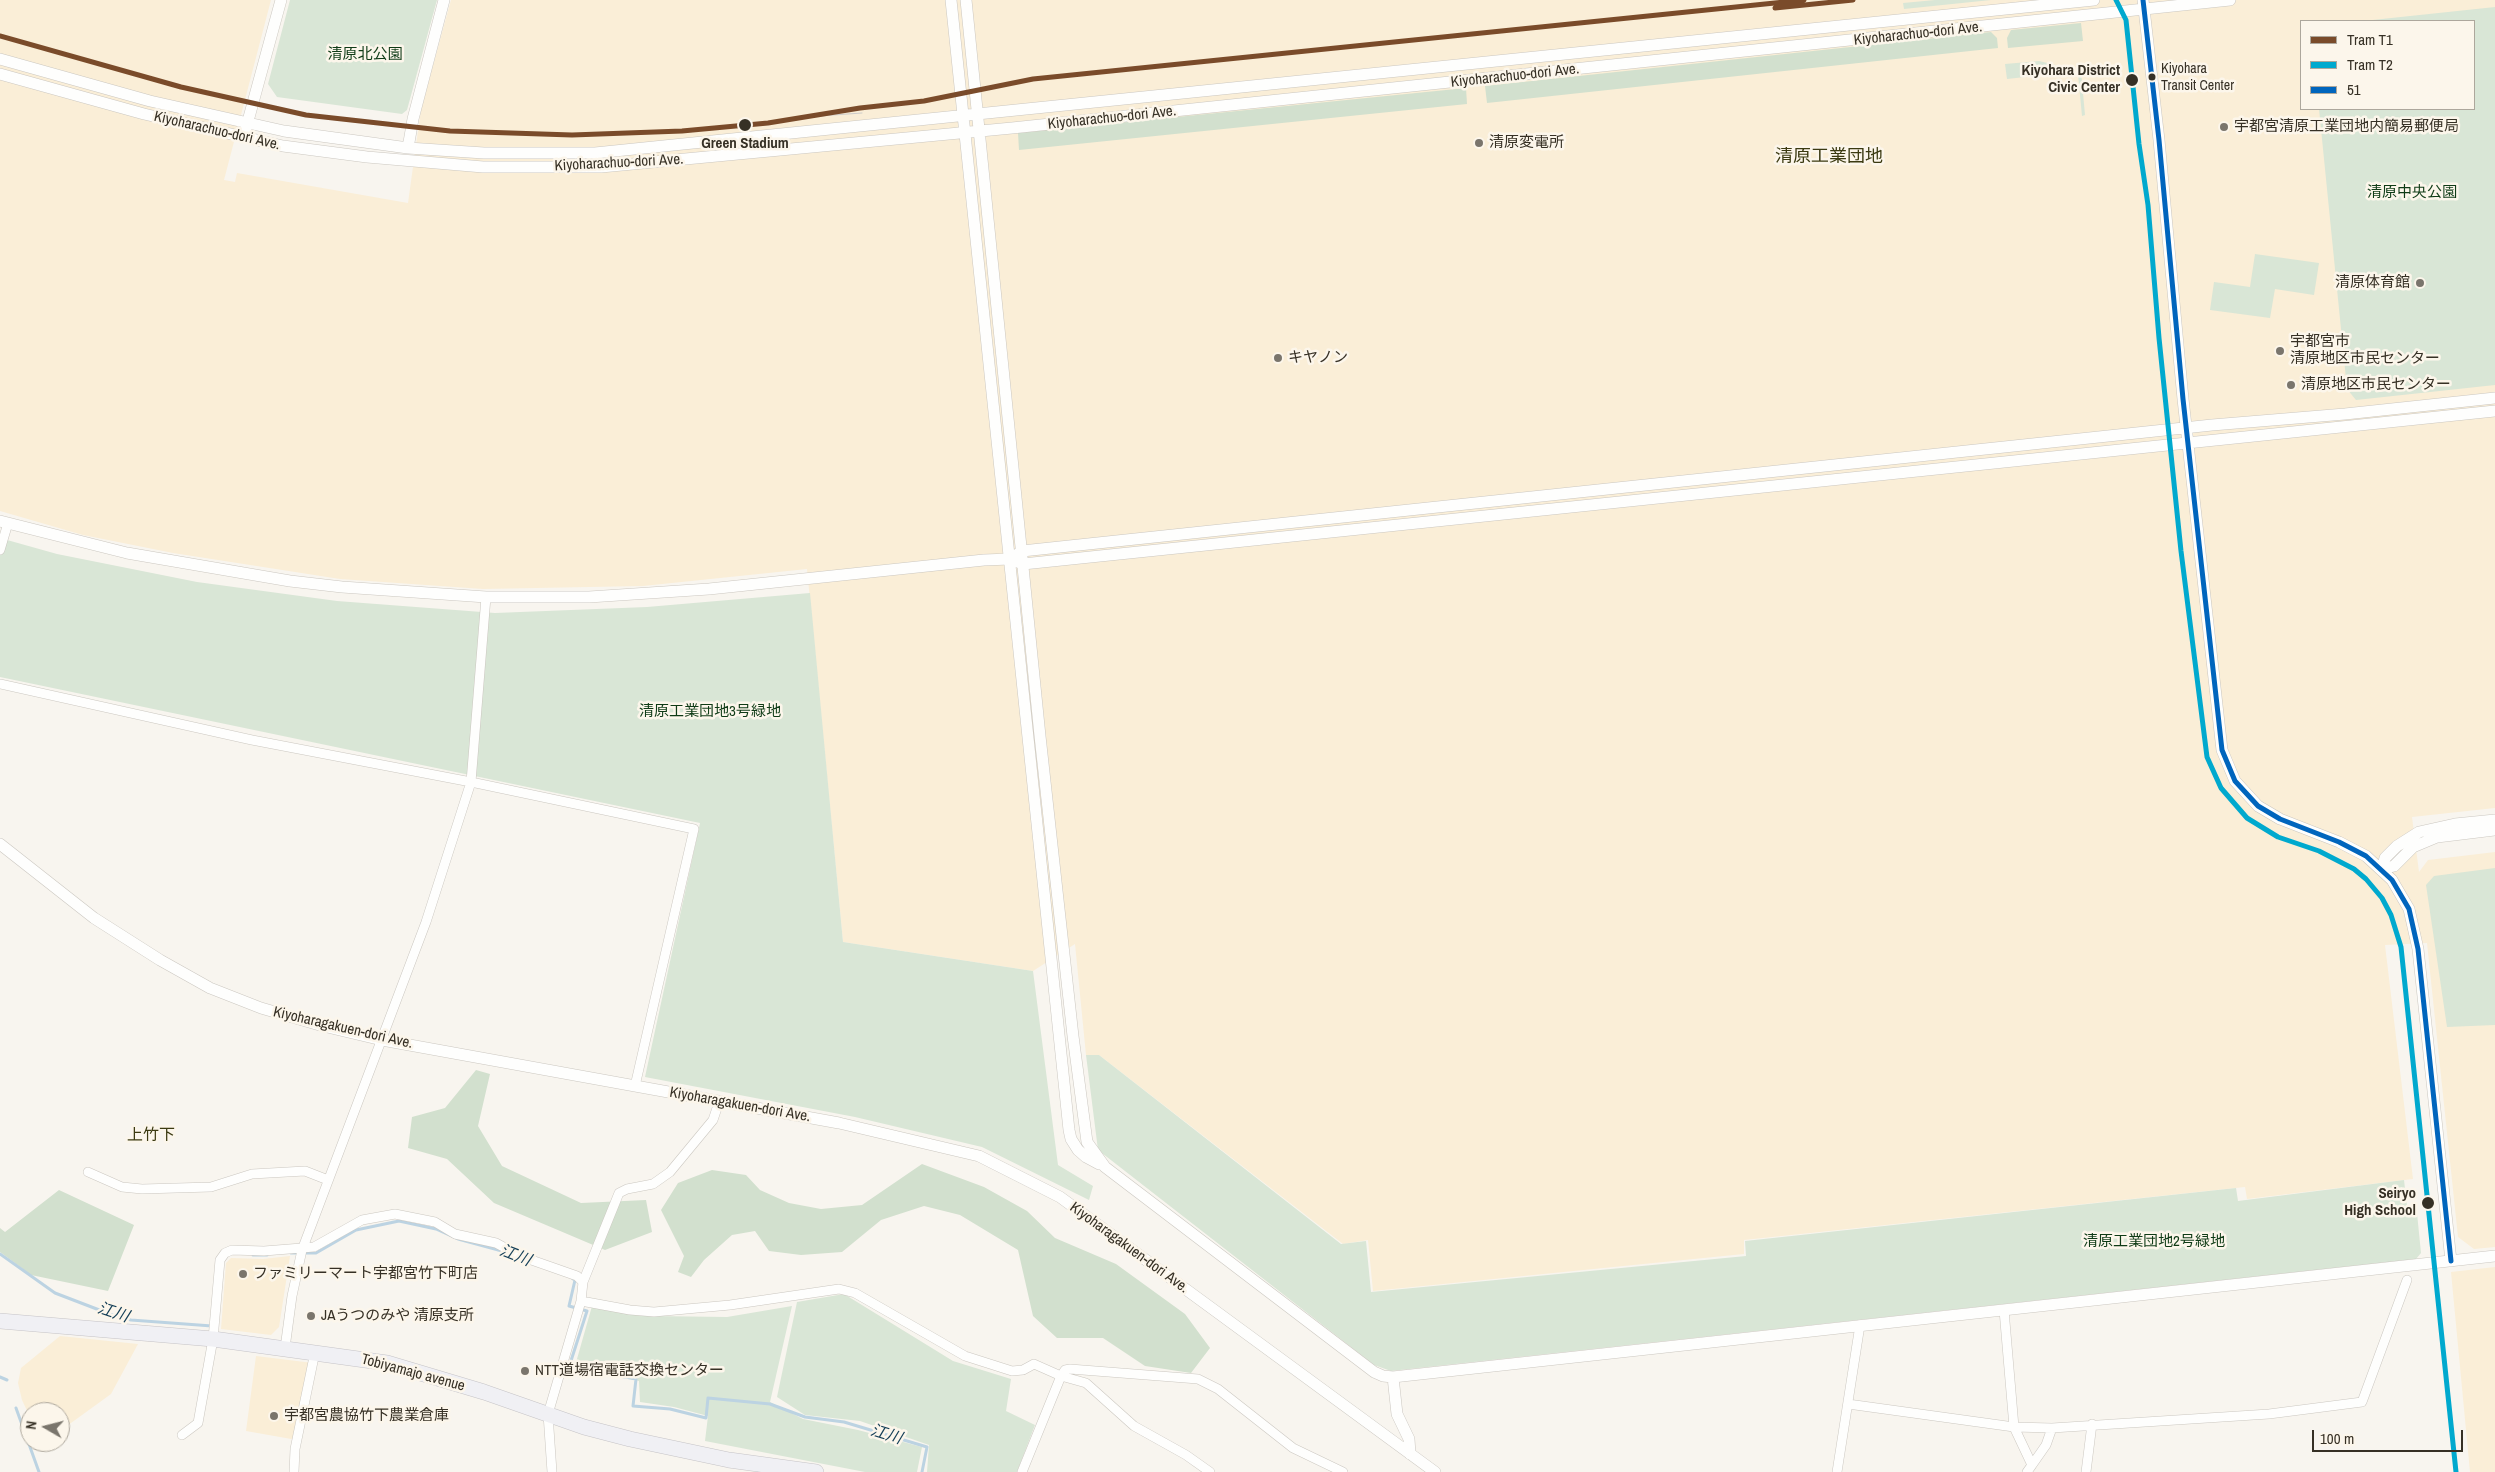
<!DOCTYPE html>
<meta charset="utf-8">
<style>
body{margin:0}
#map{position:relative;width:2495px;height:1472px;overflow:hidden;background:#f8f5ef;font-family:"Archivo Narrow",sans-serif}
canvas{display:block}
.legend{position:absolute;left:2300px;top:20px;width:175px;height:90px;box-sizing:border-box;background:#fcf6eb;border:1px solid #ada79c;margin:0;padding:6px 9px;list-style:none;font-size:15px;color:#363025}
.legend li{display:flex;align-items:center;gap:10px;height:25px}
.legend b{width:25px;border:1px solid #ada79c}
.north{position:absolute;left:20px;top:1402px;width:50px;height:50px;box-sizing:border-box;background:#fcf6eb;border:1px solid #ada79c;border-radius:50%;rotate:278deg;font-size:14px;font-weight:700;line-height:20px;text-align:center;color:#363025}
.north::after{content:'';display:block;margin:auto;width:18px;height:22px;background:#7a756c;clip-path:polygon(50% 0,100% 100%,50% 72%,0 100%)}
.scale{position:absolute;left:2312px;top:1430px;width:151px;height:22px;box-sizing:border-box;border:2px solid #363025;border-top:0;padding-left:6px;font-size:15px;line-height:18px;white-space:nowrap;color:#363025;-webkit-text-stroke:4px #fcf6eb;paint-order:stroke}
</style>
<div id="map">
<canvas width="2495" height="1472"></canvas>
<ul class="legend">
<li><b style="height:6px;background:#7a4b2a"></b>Tram T1</li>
<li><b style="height:6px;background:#00a9ce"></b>Tram T2</li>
<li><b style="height:6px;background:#0065bd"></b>51</li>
</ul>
<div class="north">N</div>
<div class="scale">100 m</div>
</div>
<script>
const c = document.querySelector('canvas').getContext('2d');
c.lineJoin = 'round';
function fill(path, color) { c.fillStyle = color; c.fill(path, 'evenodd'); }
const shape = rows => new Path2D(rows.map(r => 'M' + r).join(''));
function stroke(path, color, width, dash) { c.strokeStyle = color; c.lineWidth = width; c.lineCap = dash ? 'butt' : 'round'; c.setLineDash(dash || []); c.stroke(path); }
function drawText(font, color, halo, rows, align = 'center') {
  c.font = font + ' "Archivo Narrow","Noto Sans JP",sans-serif'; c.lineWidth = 5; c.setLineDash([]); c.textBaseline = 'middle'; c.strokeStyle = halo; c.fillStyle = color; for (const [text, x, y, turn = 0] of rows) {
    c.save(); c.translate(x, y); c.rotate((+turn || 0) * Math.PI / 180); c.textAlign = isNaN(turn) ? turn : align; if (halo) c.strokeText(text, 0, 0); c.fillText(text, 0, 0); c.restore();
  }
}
const built = shape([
 [0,0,271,0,224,180,235,182,237,173,408,203,421,109,451,0,2495,0,2495,808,2412,817,2419,872,2428,860,2495,852,2495,1247,2474,1249,2458,1237,2427,943,2385,945,2413,1179,2247,1199,2245,1187,1744,1240,1744,1254,1373,1291,1368,1240,1343,1244,1099,1055,1086,1055,1075,944,1033,971,843,942,807,569,643,586,483,589,340,579,173,553,83,535,0,511],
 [2301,21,2474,21,2474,109,2301,109],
 [290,1256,279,1327,271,1335,221,1329,226,1263,231,1258,263,1259],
 [2495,1267,2495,1472,2470,1472,2451,1272],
 [60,1336,138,1344,111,1394,60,1431,60,1412,30,1412,30,1417,22,1400,18,1383,21,1368],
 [256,1356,313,1363,297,1440,246,1431]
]);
const green = shape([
 [290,0,437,0,407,110,402,114,277,97,268,84],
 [1935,0,1991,0,1904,9,1903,3],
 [2495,7,2495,385,2356,400,2347,389,2319,109,2474,109,2474,21,2363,21],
 [2039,61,2060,66,2024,70,2025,77,2007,79,2005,64],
 [2074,71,2081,71,2085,115,2082,116,2078,74,2074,74],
 [2255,254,2319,263,2314,295,2275,289,2270,318,2210,310,2214,282,2250,287],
 [0,538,57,554,197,582,337,601,495,613,647,607,810,593,843,942,1033,971,1058,1165,1093,1186,1089,1200,982,1147,855,1117,645,1077,700,823,0,677],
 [2495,868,2495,1025,2447,1027,2426,885,2434,876],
 [1086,1055,1099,1055,1341,1244,1366,1241,1371,1292,1746,1256,1745,1241,2236,1188,2238,1201,2404,1180,2408,1214,2417,1213,2421,1253,2416,1259,1391,1371,1374,1365,1098,1150],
 [844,1294,953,1361,1011,1379,1006,1411,1035,1425,1017,1472,927,1472,929,1445,860,1421,805,1415,777,1397,797,1302],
 [592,1306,652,1316,727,1317,792,1306,770,1402,803,1419,858,1430,922,1447,917,1472,865,1472,705,1441,708,1416,674,1407,640,1402,639,1381,575,1366]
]);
const forest = shape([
 [2081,23,2083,41,2008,48,2007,38,2011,30],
 [1991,32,1997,38,1998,48,1487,103,1485,86],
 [1466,88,1467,104,1019,150,1018,133],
 [476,1070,490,1074,478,1126,502,1166,581,1203,646,1200,652,1232,605,1250,494,1203,447,1159,408,1148,412,1117,445,1108],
 [922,1164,984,1187,1027,1211,1055,1238,1116,1264,1185,1314,1210,1348,1191,1373,1145,1366,1103,1338,1057,1338,1033,1316,1018,1250,960,1215,924,1206,881,1220,842,1252,801,1255,769,1251,755,1231,732,1235,704,1260,691,1277,678,1272,684,1256,661,1210,678,1183,712,1170,746,1175,760,1190,789,1203,821,1209,862,1205],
 [59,1190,134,1225,108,1291,31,1275,0,1252,0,1228,5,1232]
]);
const stream = shape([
 [291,1253,316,1253,356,1230,399,1221,436,1229,458,1239,502,1251],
 [0,1254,55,1293,115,1316,131,1320,212,1326],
 [253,1255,267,1255],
 [573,1279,575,1280,569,1306,587,1311,569,1367,636,1379,633,1406,670,1409,706,1418,708,1398,770,1404,805,1417,844,1422,927,1447,922,1472],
 [0,1377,7,1380],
 [16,1408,39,1472]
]);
const street = shape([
 [0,550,8,523],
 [0,684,252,740,471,782,694,829,635,1086],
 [88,1172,122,1187,142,1189,211,1187,252,1174,305,1171,328,1180],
 [583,1282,619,1193,627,1189,653,1184,670,1172,713,1120,719,1102],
 [581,1301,630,1310,654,1312,730,1305,839,1289,855,1293,965,1356,1012,1371,1023,1370,1034,1364,1061,1376,1086,1383,1134,1426,1186,1455,1210,1472],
 [2004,1310,2014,1427,2032,1465,2027,1472],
 [285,1348,292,1296,302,1250,426,922,471,782,486,597],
 [1848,1404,2014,1427,2052,1428,2269,1414,2362,1402,2407,1280],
 [182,1435,198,1423,213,1339,220,1260,225,1253,232,1250,264,1251,314,1247,362,1220,395,1214,435,1222,455,1234,496,1243,520,1256,577,1276,583,1282,581,1301,548,1414,552,1472],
 [2032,1465,2046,1445,2052,1428],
 [294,1472,295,1449,315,1352],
 [1022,1472,1061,1376,1065,1370,1070,1369,1198,1379,1218,1389,1293,1448,1343,1472],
 [1837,1472,1860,1325],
 [2086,1472,2092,1424]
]);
const secondary = shape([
 [951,0,1069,1130,1071,1139,1078,1150,1086,1157,1099,1164],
 [966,0,1040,736,1073,1036,1087,1142,1105,1167,1374,1372,1383,1376,1393,1377,1397,1414,1409,1439,1410,1454],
 [2143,0,2159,140,2183,399,2222,750,2235,781,2258,806,2280,819,2339,842,2366,856,2392,880,2409,909,2418,949,2451,1261],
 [0,59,150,101,284,131,408,148,484,153,595,153,2094,0],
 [0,74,144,114,283,146,367,157,483,167,601,167,1012,128,2230,0],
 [245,132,281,0],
 [408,148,413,119,444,0],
 [0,521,127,553,290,581,342,587,486,597,589,597,709,589,984,560,1010,559,1023,564,2495,411],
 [1016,555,1022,551,2212,425,2345,414,2495,398],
 [0,844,94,918,160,960,210,988,261,1008,323,1026,382,1040,839,1123,979,1156,1060,1197,1435,1472],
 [2382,869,2385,858,2397,846,2419,832,2455,824,2495,820],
 [2382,869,2394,866,2413,847,2437,837,2495,830],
 [1393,1377,2495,1256]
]);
const highway = shape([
 [0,1321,213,1339,387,1363,484,1392,584,1427,630,1439,729,1460,816,1472]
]);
const tram = shape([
 [819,116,862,113]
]);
const bus1 = shape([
 [2143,0,2159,140,2183,399,2222,750,2235,781,2258,806,2280,819,2339,842,2366,856,2392,880,2409,909,2418,949,2451,1261]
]);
const tram1 = shape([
 [1775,8,1853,0],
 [0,36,181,87,306,115,450,131,572,135,682,131,768,123,860,108,924,101,1033,79,1804,0]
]);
const tram2 = shape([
 [2116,0,2126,20,2139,144,2148,205,2159,338,2181,551,2207,757,2221,788,2247,818,2278,837,2319,851,2354,869,2366,879,2382,898,2391,915,2401,947,2456,1472]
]);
const markers = [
 [2152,77,4.5,"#363025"],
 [2132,80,7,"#363025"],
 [745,125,7,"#363025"],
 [2224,127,5,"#7a756c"],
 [1479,143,5,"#7a756c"],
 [2420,283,5,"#7a756c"],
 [2280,351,5,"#7a756c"],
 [1278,358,5,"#7a756c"],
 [2291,385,5,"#7a756c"],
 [2428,1203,7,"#363025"],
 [243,1274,5,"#7a756c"],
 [311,1316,5,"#7a756c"],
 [525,1371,5,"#7a756c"],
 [274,1416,5,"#7a756c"]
];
const busNames = [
 ["Kiyohara",2161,69],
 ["Transit Center",2161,86]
];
const streetNames = [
 ["Kiyoharachuo-dori Ave.",1918,34,-6],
 ["Kiyoharachuo-dori Ave.",1515,76,-6],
 ["Kiyoharachuo-dori Ave.",1112,118,-6],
 ["Kiyoharachuo-dori Ave.",217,131,13],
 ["Kiyoharachuo-dori Ave.",619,163,-3],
 ["Kiyoharagakuen-dori Ave.",343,1028,13],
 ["Kiyoharagakuen-dori Ave.",740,1105,10],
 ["Kiyoharagakuen-dori Ave.",1129,1248,36],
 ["Tobiyamajo avenue",413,1373,15]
];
const parkNames = [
 ["清原北公園",365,55],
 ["清原中央公園",2412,193],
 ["清原工業団地3号緑地",710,712],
 ["清原工業団地2号緑地",2154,1242]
];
const stopNames = [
 ["Kiyohara District",2120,71],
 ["Civic Center",2120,88],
 ["Green Stadium",745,144,"center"],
 ["Seiryo",2416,1194],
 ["High School",2416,1211]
];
const poiNames = [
 ["宇都宮清原工業団地内簡易郵便局",2234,127],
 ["清原変電所",1489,143],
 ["清原体育館",2410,283,"right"],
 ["宇都宮市",2290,342],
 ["清原地区市民センター",2290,359],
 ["キヤノン",1288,358],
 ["清原地区市民センター",2301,385],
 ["ファミリーマート宇都宮竹下町店",253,1274],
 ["JAうつのみや 清原支所",321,1316],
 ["NTT道場宿電話交換センター",535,1371],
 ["宇都宮農協竹下農業倉庫",284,1416]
];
const neighbourhoodNames = [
 ["上竹下",151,1136]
];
const waterNames = [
 ["江川",515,1256,21],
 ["江川",113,1313,18],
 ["江川",886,1435,17]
];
const quarterNames = [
 ["清原工業団地",1829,157]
];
fill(built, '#faeed7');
fill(green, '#d9e6d6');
fill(forest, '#d2e0ce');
stroke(stream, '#bcd3e2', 3);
stroke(street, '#cbc7c0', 10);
stroke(secondary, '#cbc7c0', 12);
stroke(highway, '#c5c3c6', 16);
stroke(street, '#fefefd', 9);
stroke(secondary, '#fefefd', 11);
stroke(highway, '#f0f0f4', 15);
stroke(tram, '#cecdcb', 1);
stroke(bus1, '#0065bd', 5);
stroke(tram1, '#7a4b2a', 5);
stroke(tram2, '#00a9ce', 5);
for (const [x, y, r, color] of markers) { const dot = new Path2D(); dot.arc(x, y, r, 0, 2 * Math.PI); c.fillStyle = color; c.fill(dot); stroke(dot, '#fcf6eb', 2); }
drawText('14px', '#363025', '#fcf6eb', busNames, 'left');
drawText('15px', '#363025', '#fcf6eb', streetNames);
drawText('15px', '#0f3b16', '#fcf6eb', parkNames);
drawText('bold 15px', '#363025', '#fcf6eb', stopNames, 'right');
drawText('15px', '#363025', '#fcf6eb', poiNames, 'left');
drawText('16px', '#3b3a11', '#fcf6eb', neighbourhoodNames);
drawText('italic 16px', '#123d56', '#fcf6eb', waterNames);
drawText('18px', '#3b3a11', '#fcf6eb', quarterNames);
</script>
